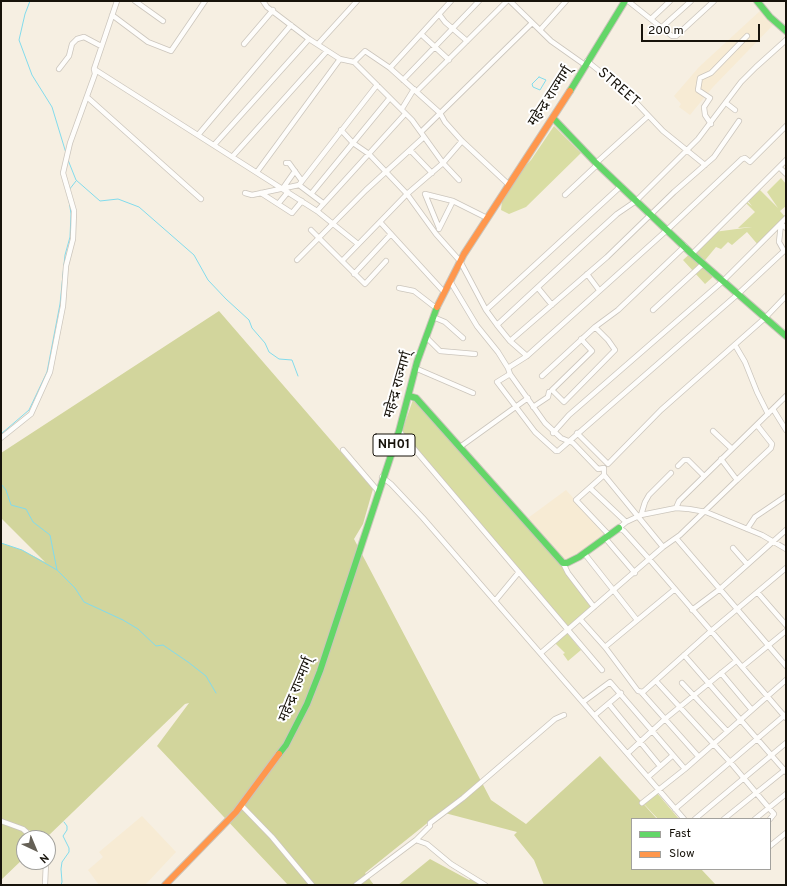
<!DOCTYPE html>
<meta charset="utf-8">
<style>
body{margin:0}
#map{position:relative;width:787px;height:886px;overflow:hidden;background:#f6efe2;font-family:Overpass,sans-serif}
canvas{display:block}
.frame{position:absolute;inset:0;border:2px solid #17130b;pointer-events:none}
.legend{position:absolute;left:631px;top:818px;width:140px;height:52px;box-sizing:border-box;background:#fff;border:1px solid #a2a19d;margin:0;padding:5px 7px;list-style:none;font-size:12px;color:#17130b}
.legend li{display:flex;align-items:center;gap:8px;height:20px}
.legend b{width:20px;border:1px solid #a2a19d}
.north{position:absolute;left:16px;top:830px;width:40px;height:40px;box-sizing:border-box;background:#fff;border:1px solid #a2a19d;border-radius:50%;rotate:136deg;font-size:11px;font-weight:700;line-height:16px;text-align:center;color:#17130b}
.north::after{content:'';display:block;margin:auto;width:14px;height:18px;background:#656056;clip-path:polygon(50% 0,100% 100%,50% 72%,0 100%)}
.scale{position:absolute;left:641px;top:24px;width:119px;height:18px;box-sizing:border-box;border:2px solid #17130b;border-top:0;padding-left:5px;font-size:12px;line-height:14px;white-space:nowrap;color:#17130b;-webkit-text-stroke:3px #fff;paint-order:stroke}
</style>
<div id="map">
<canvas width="787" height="886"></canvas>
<div class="frame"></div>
<ul class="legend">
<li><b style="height:5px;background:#63d668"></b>Fast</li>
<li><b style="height:5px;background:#ff974d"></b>Slow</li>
</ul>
<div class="north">N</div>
<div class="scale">200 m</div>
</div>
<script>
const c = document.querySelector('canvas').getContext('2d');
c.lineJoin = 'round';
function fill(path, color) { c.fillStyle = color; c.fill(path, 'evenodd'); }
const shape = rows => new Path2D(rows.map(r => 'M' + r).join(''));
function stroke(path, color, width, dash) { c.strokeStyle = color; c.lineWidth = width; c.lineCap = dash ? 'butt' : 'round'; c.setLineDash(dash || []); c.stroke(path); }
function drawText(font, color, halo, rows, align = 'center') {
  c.font = font + ' Overpass,"Noto Sans Devanagari",sans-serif'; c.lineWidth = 4; c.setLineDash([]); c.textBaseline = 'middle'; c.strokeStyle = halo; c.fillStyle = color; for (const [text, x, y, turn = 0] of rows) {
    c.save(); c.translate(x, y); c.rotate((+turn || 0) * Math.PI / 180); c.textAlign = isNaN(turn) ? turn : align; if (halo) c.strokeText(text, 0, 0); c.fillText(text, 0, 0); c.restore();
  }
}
const built = shape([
 [761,10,775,23,713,87,690,115,679,107,681,104,674,96,699,67],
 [566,490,607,535,577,556,566,560,528,518],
 [142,816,176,852,145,885,99,885,88,870,103,857,99,852]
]);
const green = shape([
 [554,126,581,153,526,207,509,214,501,210,502,201,523,168,531,160],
 [781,178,786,184,786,206,780,211,786,218,759,246,747,232,732,245,728,242,721,249,716,247,701,265,715,275,705,284,683,260,714,232,752,227,738,228,755,212,746,203,747,202,752,206,748,201,760,190,778,208,767,192],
 [414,397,553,556,594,605,567,629,402,431],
 [567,633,581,650,568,661,563,654,565,653,555,643],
 [657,793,679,819,658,819,644,804]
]);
const forest = shape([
 [219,311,373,489,363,524,354,539,491,800,526,824,600,756,657,819,632,819,632,869,701,869,716,885,544,885,534,860,514,835,517,832,441,812,365,873,374,885,288,885,157,746,189,703,185,704,46,838,22,827,36,838,24,838,24,858,1,880,1,543,22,550,45,562,1,518,1,453],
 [430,859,469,880,472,878,484,885,398,885]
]);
const stream = shape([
 [30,1,25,14,19,40,32,75,52,107,66,153],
 [539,77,546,80,540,90,533,87,532,84,539,77],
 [68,160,76,180,100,201,118,199,139,207,194,255,208,280,226,299,249,320,252,328,265,343,269,352,279,359,292,360,298,376],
 [69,190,76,181],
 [1,434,29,410,47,372,60,304,65,255,70,237,71,214,69,200],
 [1,484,6,490,11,505,26,509,33,522,50,535,57,570,75,588,84,602,123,620,138,629,156,646,163,645,188,662,206,676,216,693],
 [1,543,22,550,57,570],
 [61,885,62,882,61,869,62,862,69,852,69,848,63,836,67,830,67,826,64,822]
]);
const street = shape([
 [135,1,163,21],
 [263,1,267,7,309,39,340,59,354,62,412,120,443,163,459,180],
 [510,1,551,41,585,65],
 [628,1,672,36,676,36,714,1],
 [439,14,445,22,467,41],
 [112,15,148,42,171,51,205,1],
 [651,19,670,1],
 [661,28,691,1],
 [540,30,566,1],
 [421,34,449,60],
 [244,44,273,10],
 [318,44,357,1],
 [587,61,629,95,663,131,705,165],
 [354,62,365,51,390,68,440,113,445,122,462,141,508,184],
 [390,68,451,1],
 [59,69,69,56,72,44,77,39,84,37,101,46],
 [94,69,317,211,358,244],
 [403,80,479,1],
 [417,91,507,1],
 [87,97,201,199],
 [726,103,735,110],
 [403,107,414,89],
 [711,124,705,115,704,107,710,98,698,90,700,78,711,73,747,36],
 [341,130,353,143,369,154,407,194,436,234,460,261,486,310,621,186],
 [421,132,532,23],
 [198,135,291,25],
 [214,145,309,39],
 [410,150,432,173],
 [232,157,327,51],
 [286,163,289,163,302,181],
 [596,163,648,116],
 [779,167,786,174],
 [257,172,340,59],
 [283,188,295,171],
 [245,193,252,195,299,185],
 [261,193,292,213,302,201],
 [311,194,389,99],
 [425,194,453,201,487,218],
 [425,194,439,228],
 [565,195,597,165],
 [323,203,299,185,377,85],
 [278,204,288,192],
 [317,211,405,114],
 [380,222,444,292],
 [439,229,453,201],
 [311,230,365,284,386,261],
 [786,250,784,251,779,242,781,224,786,228],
 [692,254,786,160],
 [297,260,366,190,424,137],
 [342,261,407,194,443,163,462,141],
 [354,274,391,234],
 [587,274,599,290],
 [450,281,477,326,498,352,508,368,510,374,545,423,561,438,573,443,598,469,604,468,604,475,663,547],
 [399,288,414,291,436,308],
 [538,288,552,305],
 [486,310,497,325,594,235,617,214,636,201,698,139,741,82,756,67,786,40],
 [653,310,703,264],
 [433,317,445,322,463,338],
 [497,325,510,341,527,356],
 [426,337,440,351,475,354],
 [581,339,592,351,552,390,564,402,615,350,608,340,595,327],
 [510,341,607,257,674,192,714,157,739,121],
 [735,345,745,362,757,392,768,414],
 [415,368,473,393],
 [508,368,527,356,667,230,742,159,745,158,750,162,786,126],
 [510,374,497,382,535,432,556,451,558,451,738,294,784,251],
 [542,376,595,327,618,310,685,246],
 [533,407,548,397,549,392],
 [773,409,786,430],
 [399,431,602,670],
 [713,431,732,449],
 [553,433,569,415,723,281,786,218],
 [577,433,608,464,661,410,765,318,786,296],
 [1,438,31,414,50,372,63,306,66,266,73,239,74,211,63,173,70,143,95,74,94,69,117,1],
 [460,447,528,398],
 [343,450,378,491],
 [678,466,684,460,688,460,704,476],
 [604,475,576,500,609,535],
 [382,477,391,484,423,518,684,819],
 [737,480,771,448,772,444,757,425],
 [590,488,626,522],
 [676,508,679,501,786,396],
 [641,515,645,502,649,495,671,473],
 [747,529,755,517,786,496],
 [676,538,786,666],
 [606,539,635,573],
 [733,548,747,564],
 [786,549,762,535,706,512,689,509,676,508,641,515,626,522,619,528,624,531,650,560,786,718],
 [584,553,637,620],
 [563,563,568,573,594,607],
 [758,593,786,625],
 [495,601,519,572],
 [692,610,720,589,786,530],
 [580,619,605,647,638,691,643,692,711,631,786,568],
 [605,647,675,589],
 [542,652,663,547,680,535,737,480,721,459],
 [684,655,786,772],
 [742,667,786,631],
 [721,673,752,710],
 [656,681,731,763,774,814,770,819],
 [682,683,727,731],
 [641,692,698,756],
 [583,702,610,682,685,769],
 [609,704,660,766],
 [595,715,621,693],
 [628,753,665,719,736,661],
 [648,777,672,756],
 [642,803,685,769,786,680],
 [241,805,272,837,312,885],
 [675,809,785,715],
 [695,819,786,743],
 [724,819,786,769],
 [755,819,786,794],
 [1,821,23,829,33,838],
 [416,840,427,844,451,864,485,885],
 [770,846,786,833],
 [45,885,46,862],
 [356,885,416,840,430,826,430,823,463,798,555,719,564,715]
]);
const fast = shape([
 [757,1,770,17,786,31],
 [570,91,625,1],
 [553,118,596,163,692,254,786,336],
 [409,396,416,398,563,563,567,563,579,557,619,528],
 [279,754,286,745,307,704,320,671,399,431,417,362,437,307]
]);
const slow = shape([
 [437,307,464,254,570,91],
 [165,885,236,812,279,754]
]);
const shields = [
 [394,445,42]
];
const shieldNames = [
 ["NH01",394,445]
];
const streetNames = [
 ["STREET",618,88,41],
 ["महेन्द्र राज्मार्ग्",551,97,-57],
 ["महेन्द्र राज्मार्ग्",399,385,-74],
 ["महेन्द्र राज्मार्ग्",297,690,-67]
];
fill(built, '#f7ebd4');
fill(green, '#d9dda3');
fill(forest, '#d2d59c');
stroke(stream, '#82dbec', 1);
stroke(street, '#cbc5bc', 6);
stroke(fast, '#cbc5bc', 8);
stroke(slow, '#cbc5bc', 8);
stroke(street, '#fefdfb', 4.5);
stroke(fast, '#63d668', 6);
stroke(slow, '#ff974d', 6);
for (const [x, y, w] of shields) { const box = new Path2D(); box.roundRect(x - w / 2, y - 11, w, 22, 3); c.fillStyle = '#fff'; c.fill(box); stroke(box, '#17130b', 1); }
drawText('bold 13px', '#17130b', null, shieldNames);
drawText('14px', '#17130b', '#fff', streetNames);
</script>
